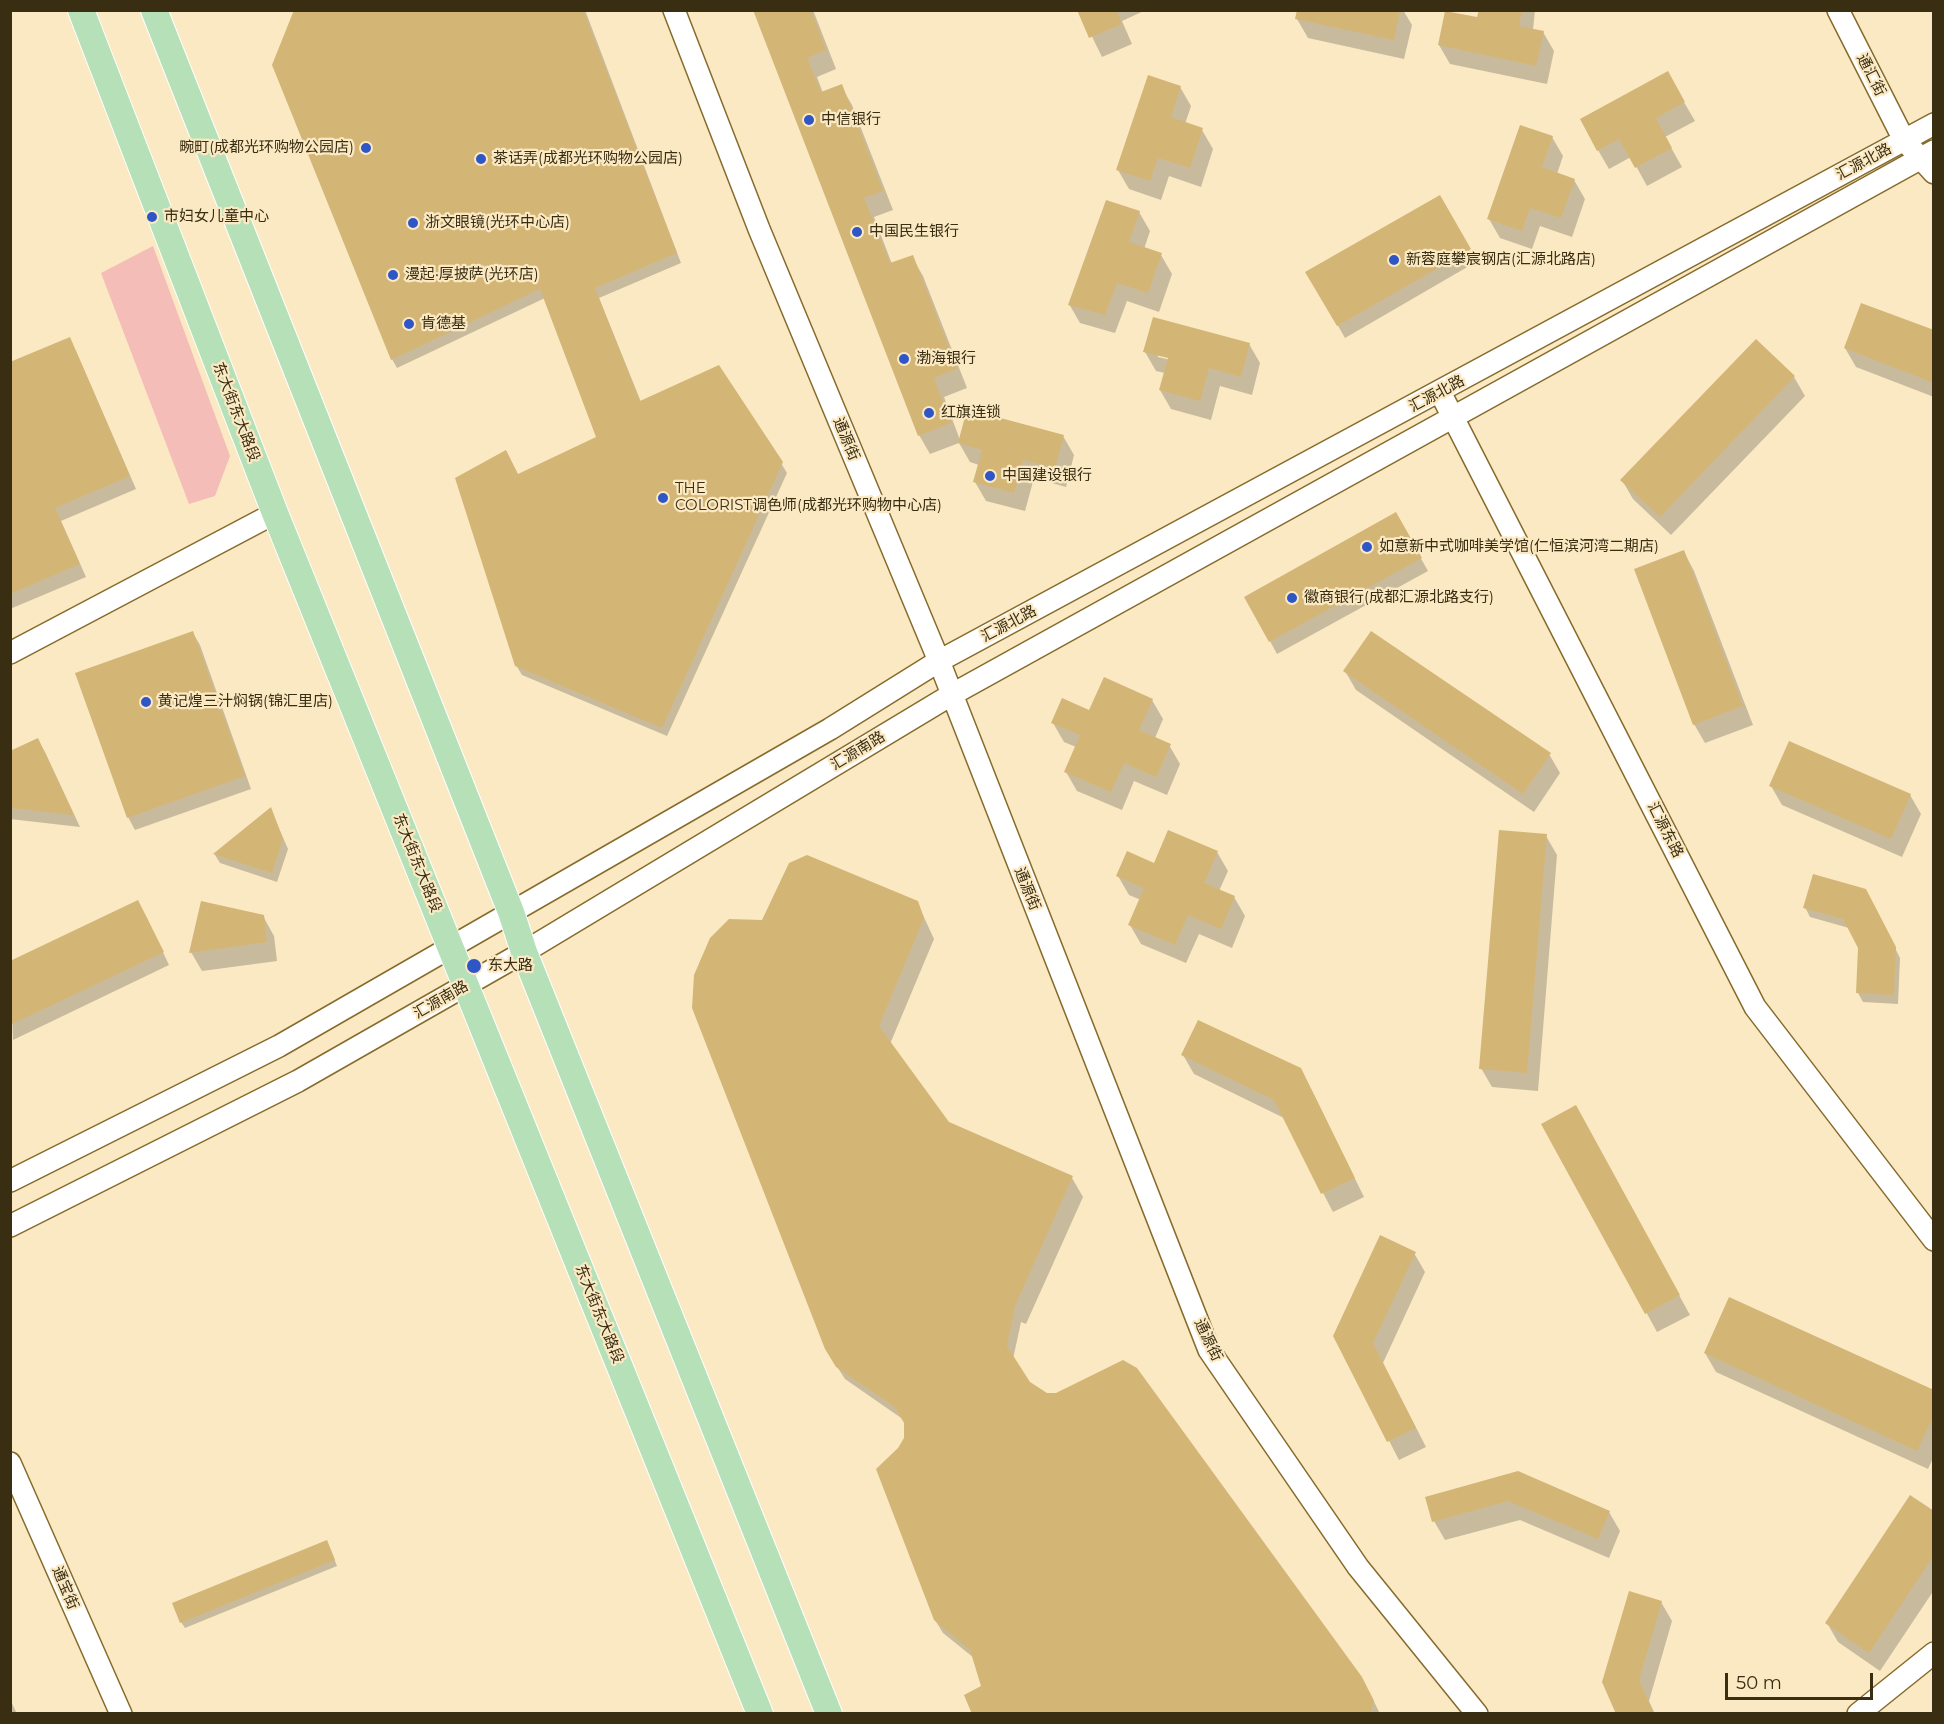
<!DOCTYPE html>
<meta charset="utf-8">
<style>
body{margin:0}
#map{position:relative;width:1944px;height:1724px;overflow:hidden;background:#fbe9c3;font-family:Montserrat,sans-serif}
canvas{display:block}
.frame{position:absolute;inset:0;border:12px solid #392d12;pointer-events:none}
.scale{position:absolute;left:1725px;top:1673px;width:148px;height:27px;box-sizing:border-box;border:3px solid #392d12;border-top:0;padding-left:8px;font-size:18px;line-height:21px;white-space:nowrap;color:#392d12;-webkit-text-stroke:4px #fbe9c3;paint-order:stroke}
</style>
<div id="map">
<canvas width="1944" height="1724"></canvas>
<div class="frame"></div>
<div class="scale">50 m</div>
</div>
<script>
const c = document.querySelector('canvas').getContext('2d');
c.lineJoin = 'round';
function fill(path, color) { c.fillStyle = color; c.fill(path, 'evenodd'); }
const shape = rows => new Path2D(rows.map(r => 'M' + r).join(''));
function stroke(path, color, width, dash) { c.strokeStyle = color; c.lineWidth = width; c.lineCap = dash ? 'butt' : 'round'; c.setLineDash(dash || []); c.stroke(path); }
function drawText(font, color, halo, rows, align = 'center') {
  c.font = font + ' Montserrat,"Noto Sans SC",sans-serif'; c.lineWidth = 4.5; c.setLineDash([]); c.textBaseline = 'middle'; c.strokeStyle = halo; c.fillStyle = color; for (const [text, x, y, turn = 0] of rows) {
    c.save(); c.translate(x, y); c.rotate((+turn || 0) * Math.PI / 180); c.textAlign = isNaN(turn) ? turn : align; if (halo) c.strokeText(text, 0, 0); c.fillText(text, 0, 0); c.restore();
  }
}
const green = shape([
 [153,246,230,456,215,496,189,504,101,273]
]);
const shadow = shape([
 [296,10,585,10,681,263,599,298,641,402,781,463,787,473,667,736,522,675,516,665,518,475,598,438,545,298,397,368,392,359],
 [755,10,813,10,836,69,817,77,823,93,841,86,852,105,893,210,874,217,892,264,912,257,923,276,967,388,944,397,960,440,1063,436,1074,455,1066,487,1034,478,1025,511,986,501,975,482,979,465,970,462,959,443,930,454,919,435],
 [1079,10,1146,10,1122,21,1132,44,1102,57],
 [1299,10,1403,10,1412,25,1404,59,1308,38,1297,19],
 [1481,10,1535,10,1533,30,1543,32,1554,51,1547,84,1450,64,1439,45,1479,19],
 [1180,87,1191,106,1185,124,1202,130,1213,149,1201,187,1169,176,1161,200,1129,189,1118,170],
 [1678,92,1695,121,1665,137,1682,167,1647,186,1631,157,1609,169,1598,150],
 [1552,137,1563,156,1557,174,1574,180,1585,199,1572,237,1540,226,1532,249,1500,238,1489,219],
 [1439,198,1476,262,1345,338,1308,273],
 [1139,212,1150,231,1144,249,1161,255,1172,274,1159,312,1127,301,1115,333,1080,323,1069,304],
 [1934,332,1934,397,1856,367,1845,348],
 [1756,341,1794,377,1805,396,1671,535,1633,499,1622,480],
 [1249,344,1260,363,1252,395,1220,386,1211,420,1171,409,1160,390,1165,373,1156,371,1145,352],
 [1158,354,1175,358,1175,361,1158,357],
 [76,351,136,489,61,521,86,577,10,609,10,364],
 [1396,514,1428,571,1277,654,1246,597],
 [1684,552,1694,571,1753,725,1705,743,1694,724],
 [193,633,200,645,251,789,135,830,128,817],
 [1345,671,1549,754,1560,773,1534,812,1356,690],
 [1152,700,1163,719,1155,738,1169,745,1180,764,1167,795,1134,781,1122,810,1077,791,1066,772,1076,747,1064,742,1053,723,1090,712],
 [38,740,45,752,80,827,10,819,10,752],
 [1771,786,1910,795,1921,814,1902,857,1782,805],
 [271,810,288,849,277,882,220,863,215,855],
 [1546,836,1557,855,1538,1091,1492,1087,1481,1068],
 [1217,852,1228,871,1219,891,1234,897,1245,916,1232,948,1199,934,1186,963,1141,944,1130,925,1141,900,1129,895,1118,876],
 [1871,900,1900,958,1898,1004,1863,1002,1858,993,1860,948,1849,928,1810,917,1805,907],
 [917,902,934,939,890,1044,948,1123,1072,1178,1083,1197,1026,1324,1021,1322,1013,1359,1029,1383,1369,1691,1380,1714,974,1714,983,1687,974,1658,943,1633,935,1620,899,1449,905,1438,904,1420,845,1379,834,1362,694,1008,699,964,711,939,762,921],
 [145,914,169,965,13,1040,10,962],
 [263,916,274,936,277,961,202,971,191,952],
 [1183,1055,1311,1089,1364,1197,1333,1212,1284,1118,1194,1074],
 [1543,1124,1586,1126,1690,1315,1657,1332],
 [1414,1253,1425,1272,1383,1363,1426,1447,1399,1460,1335,1336],
 [1705,1353,1934,1392,1934,1456,1928,1469,1716,1372],
 [1518,1472,1609,1512,1620,1531,1609,1558,1520,1520,1445,1540,1434,1521],
 [1934,1512,1934,1590,1880,1671,1838,1642,1827,1623],
 [330,1548,337,1566,185,1628,181,1622,174,1604],
 [1661,1602,1672,1621,1649,1701,1655,1714,1618,1714],
 [10,1699,17,1714,10,1714]
]);
const building = shape([
 [294,10,583,10,677,253,595,288,640,401,719,365,783,462,662,728,515,666,455,478,506,450,518,474,596,437,540,289,391,360,272,65],
 [753,10,811,10,826,50,807,58,821,92,842,84,883,191,864,198,890,263,913,255,957,369,934,378,951,423,918,436],
 [1077,10,1116,10,1122,24,1089,38],
 [1297,10,1400,10,1394,40,1295,19],
 [1479,10,1522,10,1519,26,1544,31,1536,66,1438,45,1445,11,1477,17],
 [1668,71,1685,102,1656,118,1672,148,1635,168,1619,139,1597,151,1580,119],
 [1148,75,1181,86,1171,117,1203,128,1190,168,1158,158,1150,181,1116,170],
 [1520,125,1553,136,1542,167,1575,179,1561,218,1530,208,1522,231,1487,219],
 [1440,195,1471,249,1337,326,1305,272],
 [1106,200,1140,211,1129,242,1162,253,1148,293,1117,283,1105,315,1068,305],
 [1861,303,1934,330,1934,383,1844,348],
 [1153,317,1250,343,1241,377,1209,368,1200,401,1159,390,1168,358,1143,352],
 [70,337,130,476,55,508,80,564,10,594,10,362],
 [1756,339,1795,376,1660,517,1620,480],
 [967,409,1064,435,1055,468,1023,460,1014,493,973,482,982,450,958,443],
 [1396,512,1422,558,1269,642,1244,597],
 [1684,550,1743,706,1693,725,1634,569],
 [193,631,245,776,127,818,75,673],
 [1371,631,1551,753,1523,794,1343,671],
 [1104,677,1153,699,1139,730,1171,744,1156,777,1124,763,1111,792,1064,772,1080,735,1051,723,1062,698,1089,710],
 [38,738,74,815,10,808,10,751],
 [1789,741,1911,794,1891,839,1769,786],
 [271,807,283,839,272,873,213,854],
 [1168,830,1218,851,1204,883,1235,896,1221,929,1188,915,1175,945,1128,925,1144,888,1116,876,1127,851,1154,863],
 [1499,830,1547,834,1527,1073,1479,1069],
 [807,855,918,901,924,918,879,1026,949,1122,1073,1176,1015,1306,1007,1346,1030,1382,1047,1393,1056,1393,1123,1360,1137,1368,1362,1677,1374,1701,1370,1714,972,1714,964,1695,981,1686,970,1650,934,1620,876,1469,898,1448,904,1438,904,1423,895,1407,836,1367,825,1349,692,1008,694,975,710,938,729,919,762,920,789,863],
 [1813,874,1866,889,1896,947,1894,995,1856,993,1858,948,1843,919,1803,908],
 [138,900,164,952,10,1025,10,961],
 [201,901,264,915,267,942,189,953],
 [1198,1020,1301,1068,1355,1178,1321,1194,1274,1100,1181,1055],
 [1576,1105,1680,1295,1645,1314,1541,1124],
 [1380,1235,1416,1252,1373,1343,1416,1428,1387,1442,1333,1336],
 [1729,1297,1934,1390,1934,1415,1917,1451,1704,1353],
 [1518,1471,1610,1511,1598,1539,1508,1501,1432,1522,1425,1497],
 [1910,1495,1934,1511,1934,1555,1869,1653,1825,1623],
 [327,1540,335,1560,180,1623,172,1603],
 [1629,1591,1662,1601,1639,1680,1654,1714,1616,1714,1602,1682]
]);
const minor = shape([
 [674,10,759,229,939,661,1209,1350,1358,1567,1477,1714],
 [1838,10,1904,140,1934,173],
 [1440,392,1755,1007,1934,1240],
 [10,653,275,513],
 [10,1181,279,1046,830,729,939,661,1934,124],
 [10,1226,298,1081,524,952,951,695,1934,151],
 [10,1463,121,1714],
 [1858,1714,1934,1653]
]);
const major = shape([
 [81,10,275,513,760,1714],
 [154,10,511,912,524,952,829,1714]
]);
const markers = [
 [809,120,6,"#2e56c6"],
 [366,148,6,"#2e56c6"],
 [481,159,6,"#2e56c6"],
 [152,217,6,"#2e56c6"],
 [413,223,6,"#2e56c6"],
 [857,232,6,"#2e56c6"],
 [1394,260,6,"#2e56c6"],
 [393,275,6,"#2e56c6"],
 [409,324,6,"#2e56c6"],
 [904,359,6,"#2e56c6"],
 [929,413,6,"#2e56c6"],
 [990,476,6,"#2e56c6"],
 [663,498,6,"#2e56c6"],
 [1367,547,6,"#2e56c6"],
 [1292,598,6,"#2e56c6"],
 [146,702,6,"#2e56c6"],
 [474,966,8,"#2e56c6"]
];
const streetNames = [
 ["通汇街",1871,75,63],
 ["汇源北路",1864,162,-28],
 ["汇源北路",1437,394,-28],
 ["东大街东大路段",236,412,69],
 ["通源街",846,439,67],
 ["汇源北路",1009,624,-28],
 ["汇源南路",858,751,-31],
 ["汇源东路",1665,830,63],
 ["东大街东大路段",417,863,68],
 ["通源街",1027,889,68],
 ["汇源南路",441,1000,-30],
 ["东大街东大路段",599,1314,68],
 ["通源街",1208,1340,64],
 ["通宝街",65,1588,67]
];
const poiNames = [
 ["中信银行",821,120],
 ["畹町(成都光环购物公园店)",354,148,"right"],
 ["茶话弄(成都光环购物公园店)",493,159],
 ["市妇女儿童中心",164,217],
 ["浙文眼镜(光环中心店)",425,223],
 ["中国民生银行",869,232],
 ["新蓉庭攀宸钢店(汇源北路店)",1406,260],
 ["漫起·厚披萨(光环店)",405,275],
 ["肯德基",421,324],
 ["渤海银行",916,359],
 ["红旗连锁",941,413],
 ["中国建设银行",1002,476],
 ["THE",675,489],
 ["COLORIST调色师(成都光环购物中心店)",675,506],
 ["如意新中式咖啡美学馆(仁恒滨河湾二期店)",1379,547],
 ["徽商银行(成都汇源北路支行)",1304,598],
 ["黄记煌三汁焖锅(锦汇里店)",158,702],
 ["东大路",488,966]
];
fill(green, '#f4bdb8');
fill(shadow, '#0003');
fill(building, '#d3b576');
stroke(minor, '#866b2b', 24);
stroke(major, '#fff', 28);
stroke(minor, '#fff', 21);
stroke(major, '#b6e0b8', 26);
for (const [x, y, r, color] of markers) { const dot = new Path2D(); dot.arc(x, y, r, 0, 2 * Math.PI); c.fillStyle = color; c.fill(dot); stroke(dot, '#fbe9c3', 2); }
drawText('15px', '#392d12', '#fbe9c3', streetNames);
drawText('15px', '#392d12', '#fbe9c3', poiNames, 'left');
</script>
